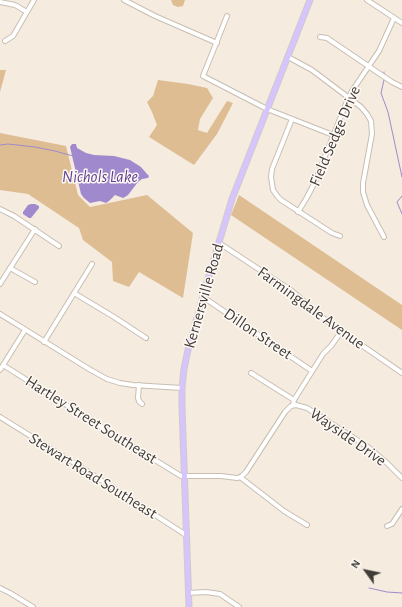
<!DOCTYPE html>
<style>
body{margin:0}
#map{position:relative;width:402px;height:607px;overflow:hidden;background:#f5ebdf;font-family:"Alegreya Sans",sans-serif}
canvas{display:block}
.north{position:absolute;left:346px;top:551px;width:40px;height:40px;-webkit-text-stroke:3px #fef9f4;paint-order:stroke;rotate:303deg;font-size:11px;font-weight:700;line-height:16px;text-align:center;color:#403c37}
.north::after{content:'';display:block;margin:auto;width:14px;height:18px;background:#403c37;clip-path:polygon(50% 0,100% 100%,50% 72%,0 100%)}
</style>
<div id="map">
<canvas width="402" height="607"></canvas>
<div class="north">N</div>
</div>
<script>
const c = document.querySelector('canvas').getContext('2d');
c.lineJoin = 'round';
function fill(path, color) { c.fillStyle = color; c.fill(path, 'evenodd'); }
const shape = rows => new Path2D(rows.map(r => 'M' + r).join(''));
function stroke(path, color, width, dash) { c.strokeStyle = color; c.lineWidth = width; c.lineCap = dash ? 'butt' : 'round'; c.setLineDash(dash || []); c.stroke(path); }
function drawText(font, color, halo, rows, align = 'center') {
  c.font = font + ' "Alegreya Sans",sans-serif'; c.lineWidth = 3; c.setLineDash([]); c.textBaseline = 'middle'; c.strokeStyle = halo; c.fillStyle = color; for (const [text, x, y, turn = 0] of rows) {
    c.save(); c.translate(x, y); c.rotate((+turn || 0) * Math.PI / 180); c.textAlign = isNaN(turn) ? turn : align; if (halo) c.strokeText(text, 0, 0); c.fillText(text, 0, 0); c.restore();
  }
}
const green = shape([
 [171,0,185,0,183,6,178,7,173,5],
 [0,70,6,70,0,92],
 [158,80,188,84,207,88,213,98,200,119,198,130,207,133,227,101,233,103,217,134,194,165,149,137,157,125,152,112,147,102,153,96],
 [0,133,66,146,78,195,90,207,147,195,193,233,183,298,139,272,129,287,113,281,112,262,83,240,79,228,28,194,0,190],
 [239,195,402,305,402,330,231,215]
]);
const water = shape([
 [72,144,76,144,77,148,86,153,94,155,114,156,130,160,141,167,147,174,149,176,148,178,142,179,138,182,128,195,125,197,123,198,115,195,109,201,106,203,100,201,90,203,84,198,81,194,70,147],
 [31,204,35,204,39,206,39,208,31,218,29,218,23,214,23,212,28,205]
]);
const stream = shape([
 [384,72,384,74],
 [384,80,381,93,388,112,402,177],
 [0,145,8,144,35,147,55,151,73,156],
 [402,196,397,202,402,214],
 [369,588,387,592,402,593]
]);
const minor = shape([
 [124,0,155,16,217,43],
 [367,0,402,23],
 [0,2,15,5,27,12],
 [227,16,203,76,267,109,333,135],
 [320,37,327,38,380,74,392,82,402,87],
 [5,41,13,36,34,0],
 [288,57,312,70,361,107,367,114,371,121,372,134,363,183,363,192,367,205,384,237],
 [292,119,272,169,271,177,273,190,278,197,281,200,332,233,340,236],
 [0,209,14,216,59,246],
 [298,212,306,199,314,184,347,101,352,91,379,51,394,18],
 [219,243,292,291,328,322,402,373],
 [10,268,35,282],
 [0,284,35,229],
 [74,293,114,317,146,338],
 [203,297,312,371],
 [0,314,89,369,107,379,120,383,133,385,182,388],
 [44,342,92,264],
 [3,365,111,433,181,476,221,476,237,478,241,477,246,472,285,412,291,406,296,405,307,408,368,447,387,463,402,478],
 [0,370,25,330],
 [251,373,294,400],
 [139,385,138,398,139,401,142,404],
 [293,405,294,400,323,354,331,346,341,332],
 [0,417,87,471,186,535],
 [240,477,284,511,307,525],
 [387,526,392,524,402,509],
 [0,588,10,593,33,607],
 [188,593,206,592,220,594,239,607]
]);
const major = shape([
 [189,607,182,407,182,388,184,369,188,350,205,289,232,199,310,0]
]);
const streetNames = [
 ["Field Sedge Drive",335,136,-67],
 ["Kernersville Road",204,296,-74],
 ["Farmingdale Avenue",311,308,36],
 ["Dillon Street",258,334,34],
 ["Hartley Street Southeast",91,420,32],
 ["Wayside Drive",348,437,35],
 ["Stewart Road Southeast",93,476,32]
];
const waterNames = [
 ["Nichols Lake",100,177]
];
fill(green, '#debd92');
fill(water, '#a08acd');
stroke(stream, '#a08acd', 1);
stroke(minor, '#c8beb2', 6);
stroke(major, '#cdcccb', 7);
stroke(minor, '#fff', 4);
stroke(major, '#d7c4fd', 5);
drawText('16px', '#403c37', '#fef9f4', streetNames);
drawText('italic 17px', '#5f4090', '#fef9f4', waterNames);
</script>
